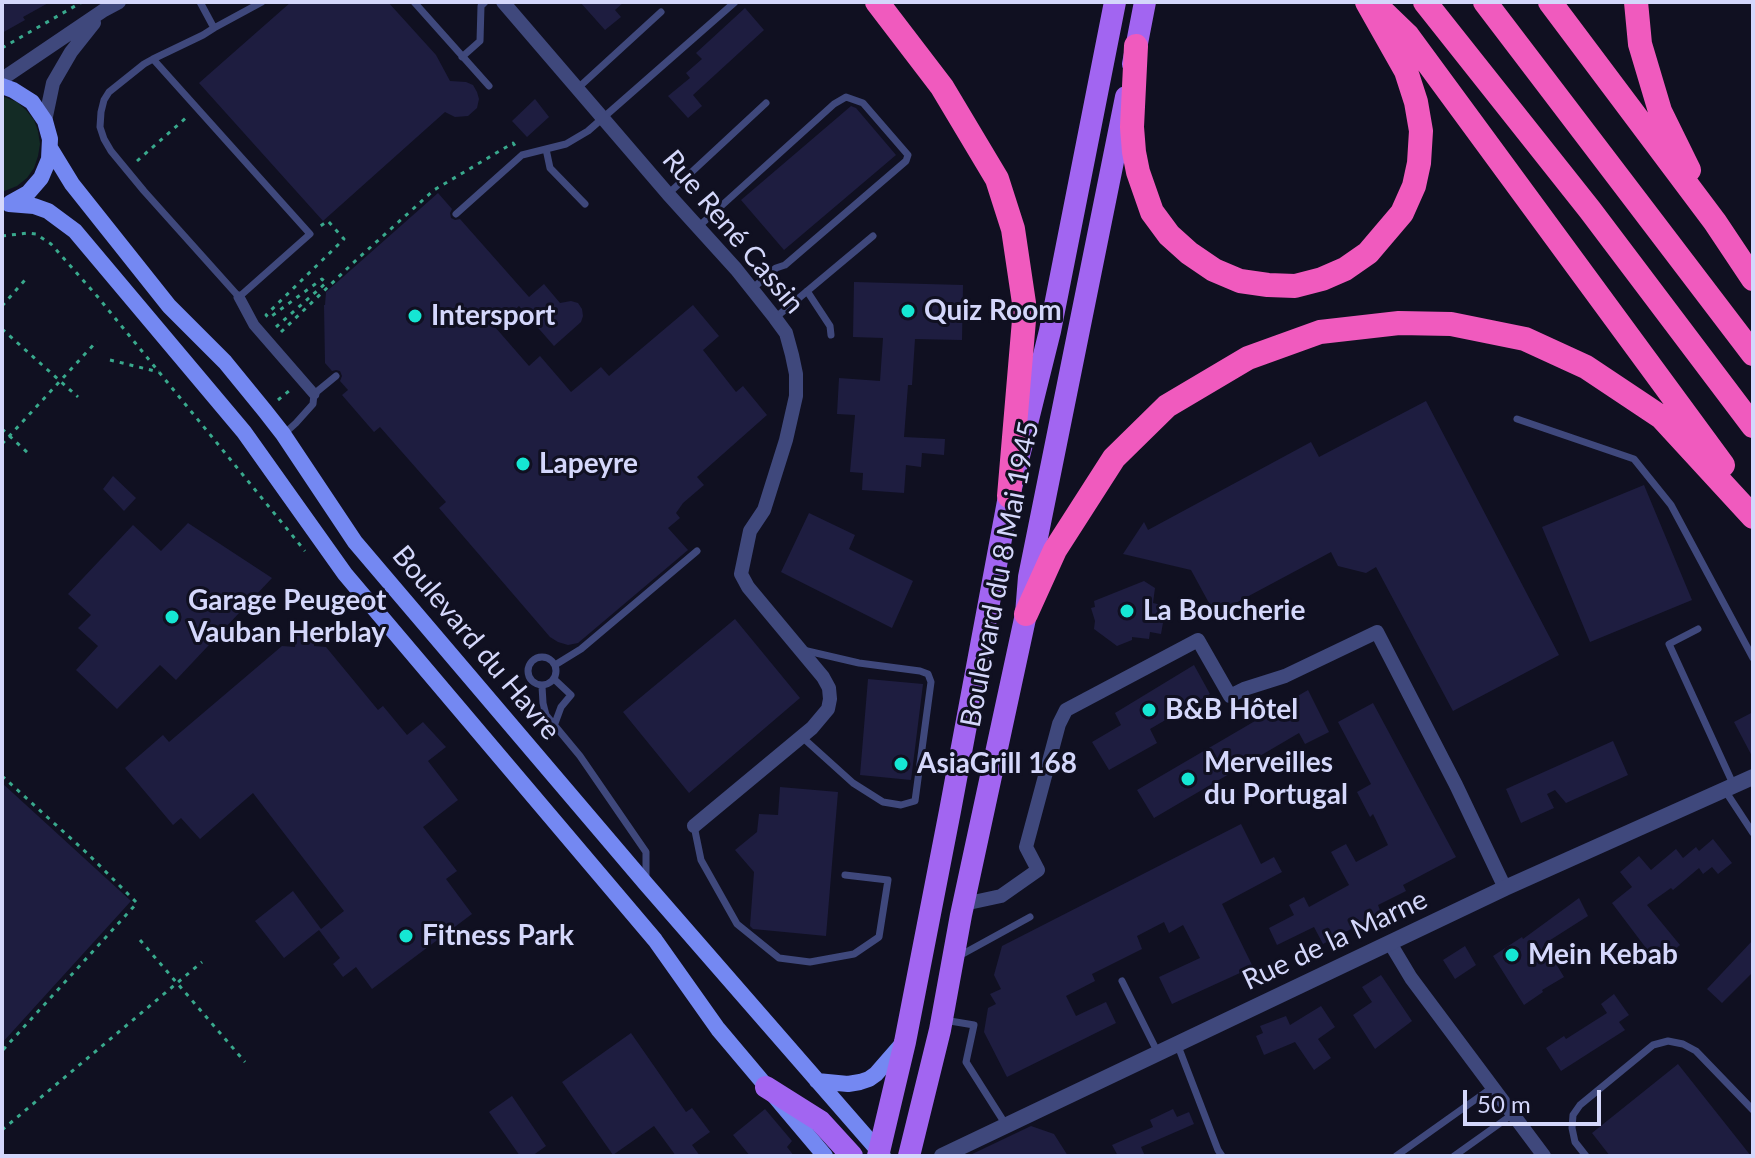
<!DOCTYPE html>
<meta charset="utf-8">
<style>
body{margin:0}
#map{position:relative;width:1755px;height:1158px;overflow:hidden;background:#101021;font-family:Lato,sans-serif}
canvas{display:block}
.frame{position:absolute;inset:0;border:4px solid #d4d7fb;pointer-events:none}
.scale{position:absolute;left:1463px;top:1090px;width:138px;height:36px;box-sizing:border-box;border:4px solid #d4d7fb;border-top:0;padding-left:10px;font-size:24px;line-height:28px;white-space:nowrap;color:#d4d7fb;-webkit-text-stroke:6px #101021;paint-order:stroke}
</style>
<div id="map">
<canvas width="1755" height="1158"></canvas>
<div class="frame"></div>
<div class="scale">50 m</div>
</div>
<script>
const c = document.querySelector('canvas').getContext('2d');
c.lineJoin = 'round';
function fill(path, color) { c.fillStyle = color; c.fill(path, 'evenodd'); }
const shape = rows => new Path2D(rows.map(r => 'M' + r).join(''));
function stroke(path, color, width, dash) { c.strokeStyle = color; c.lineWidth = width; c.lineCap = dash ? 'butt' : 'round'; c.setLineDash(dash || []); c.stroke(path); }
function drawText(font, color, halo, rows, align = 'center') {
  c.font = font + ' Lato,sans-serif'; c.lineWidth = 6; c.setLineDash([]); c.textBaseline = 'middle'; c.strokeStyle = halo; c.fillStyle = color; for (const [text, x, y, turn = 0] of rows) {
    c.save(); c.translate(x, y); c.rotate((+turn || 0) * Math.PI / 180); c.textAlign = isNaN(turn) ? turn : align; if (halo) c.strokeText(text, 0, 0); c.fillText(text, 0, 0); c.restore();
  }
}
const green = shape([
 [2,96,17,102,26,110,34,120,38,131,40,144,38,156,34,168,27,178,17,186,2,192]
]);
const building = shape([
 [2,2,50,2,23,17,25,20,2,33],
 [291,2,388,2,436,55,450,81,466,82,473,85,477,92,479,99,477,108,468,116,455,117,445,112,323,221,199,83],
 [580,2,624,2,615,10,621,17,605,30],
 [745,8,764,30,693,95,702,106,688,118,668,96,690,78,686,73,702,59,696,53],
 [535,99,549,117,527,137,512,121],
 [851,106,856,108,896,155,784,250,741,200],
 [438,193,452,209,450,213,451,218,455,220,460,219,529,297,544,284,560,303,571,301,578,303,582,309,583,316,581,322,554,346,519,306,495,327,529,366,540,356,571,392,601,367,609,376,693,305,719,336,703,350,736,392,743,386,767,415,697,477,704,485,683,503,676,513,680,518,668,528,688,550,578,643,568,645,558,642,550,637,439,508,446,502,380,427,374,432,342,395,348,390,340,381,342,376,340,371,336,370,332,371,325,363,324,305,325,305,326,292],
 [854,282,963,285,962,340,915,339,912,385,908,385,904,437,945,439,944,455,922,453,921,467,906,465,904,493,862,490,863,473,850,472,855,415,837,414,839,378,880,381,883,338,853,337],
 [1426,401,1559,655,1453,711,1376,567,1366,573,1338,566,1331,552,1215,614,1191,570,1123,554,1144,522,1148,530,1311,442,1319,457],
 [113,476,136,498,124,511,103,489],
 [1644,485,1692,600,1590,642,1542,527],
 [809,513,855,535,849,549,913,581,892,628,781,572],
 [188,523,272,578,176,680,160,665,117,709,76,670,98,646,78,628,91,615,68,594,133,525,161,551],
 [1144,581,1155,588,1153,603,1166,606,1161,634,1150,632,1149,639,1132,637,1132,640,1117,646,1094,629,1095,621,1091,608,1095,607,1094,601],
 [735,619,800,698,689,793,623,712],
 [296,633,314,633,314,646,326,647,378,710,383,706,407,735,423,722,446,747,428,761,458,800,423,827,457,871,446,879,472,914,372,989,356,967,343,977,333,964,340,958,319,930,284,958,255,921,293,891,321,929,344,911,253,793,200,839,181,818,173,825,125,768,163,735,169,742,282,646,295,647],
 [1194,665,1210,694,1150,729,1157,743,1109,770,1092,742,1121,725,1115,713],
 [868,679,923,684,911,780,860,775],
 [1308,690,1329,732,1305,744,1299,733,1154,818,1137,790],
 [1373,703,1456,857,1403,885,1406,891,1378,905,1381,913,1323,944,1314,927,1277,945,1269,928,1294,915,1289,905,1304,897,1309,907,1349,885,1331,852,1346,844,1356,862,1388,845,1373,814,1370,817,1357,792,1371,784,1338,722],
 [1753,712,1753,758,1734,722],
 [1613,741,1628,775,1566,803,1555,790,1547,794,1554,808,1521,823,1506,789],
 [2,783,131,901,2,1043],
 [780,787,838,792,826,936,753,929,750,926,754,872,735,850,757,832,759,814,778,815],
 [1241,824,1261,864,1274,857,1282,872,1222,904,1253,967,1172,1004,1159,977,1200,958,1183,925,1169,933,1164,922,1137,936,1142,949,1092,974,1095,981,1066,996,1076,1016,1106,1002,1116,1023,1007,1077,984,1032,988,1008,996,1004,990,994,1001,989,994,975,1002,946],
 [1713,839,1732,863,1718,874,1712,867,1703,874,1699,868,1673,890,1671,888,1647,905,1680,945,1658,964,1612,903,1632,887,1620,872,1639,856,1651,870,1676,849,1683,858,1696,847,1699,851],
 [1579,898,1588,916,1544,944,1564,977,1542,990,1543,992,1524,1005,1493,956,1522,937,1523,939],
 [1753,940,1753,972,1722,1003,1707,989],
 [1465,946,1476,965,1455,979,1443,960],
 [1381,975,1412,1021,1375,1049,1353,1015,1372,1002,1362,987],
 [1614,994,1629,1015,1619,1022,1625,1030,1561,1071,1546,1048,1564,1036,1566,1039,1607,1013,1601,1004],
 [1321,1006,1335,1027,1318,1039,1331,1058,1314,1070,1295,1042,1264,1055,1256,1036,1263,1033,1260,1026,1286,1016,1290,1025],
 [631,1033,686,1112,692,1108,710,1132,692,1145,700,1156,676,1156,654,1126,613,1155,562,1082],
 [1678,1064,1751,1156,1610,1156,1592,1133],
 [512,1096,546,1146,532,1156,520,1156,489,1112],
 [765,1109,792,1141,787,1147,794,1156,750,1156,733,1135],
 [1173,1109,1177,1117,1189,1112,1194,1124,1141,1147,1145,1156,1118,1156,1112,1145,1153,1127,1150,1120],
 [1031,1126,1054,1134,1068,1156,968,1156]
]);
const path = shape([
 [2,48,82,2],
 [137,161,188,116],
 [2,236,28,233,36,234,51,244,97,296,305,551],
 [2,306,25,280],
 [276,327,326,283,322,279,269,318,266,315,344,239,328,221,319,227],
 [2,329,78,397],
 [281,332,353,263,434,190,513,143,515,146],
 [110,360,159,372],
 [278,400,290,390],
 [2,429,28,453],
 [2,444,97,341],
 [2,776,88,854,137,903,2,1051],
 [140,940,245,1062],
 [2,1130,202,962]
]);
const service = shape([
 [414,2,489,86],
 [214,28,262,2],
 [462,57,480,41,481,6,485,2],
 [153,59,310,234,239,297,144,191,111,151,104,139,100,127,101,112,104,100,109,92,144,64,153,59,203,35,214,28,200,2],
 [578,88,661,12],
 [546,149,550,168,585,204],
 [668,194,766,103],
 [456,214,522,155,566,144,588,131,735,2],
 [698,227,834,104,846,97,863,103,908,155,906,161,785,265,776,268,752,289],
 [807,291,830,326,831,335],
 [775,318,873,236],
 [1517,419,1634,459,1671,505,1753,658],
 [285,433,296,423,313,404,314,394,336,376],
 [1698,629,1669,644,1734,786],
 '528 671a14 14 0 1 1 28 0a14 14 0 1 1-28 0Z',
 [555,665,581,649,697,551],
 [554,679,571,695,561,707,554,726],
 [542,686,543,703,546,715,580,756,646,852,646,878],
 [802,737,853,783,883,802,901,805,915,801,931,682,928,674,920,671,859,663,803,650],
 [1726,792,1753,833],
 [694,826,701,860,737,924,779,958,810,962,854,954,879,937,888,880,845,875],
 [959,956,1030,917],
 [1122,981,1158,1053],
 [944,1020,974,1025,966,1062,1006,1125],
 [1178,1046,1218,1150,1222,1156],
 [1396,1156,1493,1087],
 [1454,1156,1513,1114],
 [1586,1156,1575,1142,1572,1128,1573,1115,1580,1105,1653,1045,1668,1041,1683,1044,1696,1051,1753,1110]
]);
const pedestrian = shape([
 [239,297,254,325,314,394]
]);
const minor = shape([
 [503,2,668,194,736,269,775,318,786,333,792,355,796,374,796,396,786,440,764,510,750,531,741,574,748,587,823,677,829,688,830,699,828,709,812,728,694,826],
 [2,79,104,10,119,2],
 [45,121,53,83,71,52,94,23],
 [964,904,1001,896,1038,870,1026,847,1059,724,1066,710,1198,640,1230,696,1244,689,1285,676,1377,632,1456,785,1505,888],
 [1390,943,1411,978,1544,1156]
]);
const tertiary = shape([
 [942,1156,1505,888,1753,777]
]);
const secondary = shape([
 [2,86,13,90,32,102,45,121,50,139,49,159,41,178,28,193,10,203],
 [50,148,72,184,169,306,225,362,265,411,283,434,355,542,646,884,883,1156],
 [9,204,34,206,48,211,75,231,244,432,345,574,655,940,718,1029,825,1156],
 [817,1081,848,1084,860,1082,869,1079,876,1074,903,1043]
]);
const primary = shape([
 [1133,64,1145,2],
 [766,1087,820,1121,852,1156],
 [878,1156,905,1042,950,811,1009,496,1050,331,1115,2],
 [909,1156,940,1030,961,915,1026,614,1029,577,1126,97]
]);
const motorway = shape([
 [877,2,942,87,997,179,1013,229,1024,303,1024,320,1009,496],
 [1425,2,1590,210,1753,426],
 [1485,2,1753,354],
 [1550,2,1715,222,1753,279],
 [1636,2,1640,44,1660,111,1689,170],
 [1380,9,1408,36,1723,465],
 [1136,46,1132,127,1134,152,1138,172,1152,212,1169,235,1189,253,1214,270,1240,281,1268,285,1295,286,1322,279,1345,269,1368,253,1402,213,1414,186,1419,163,1421,131,1416,102,1406,71,1367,2],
 [1026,614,1055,550,1114,458,1167,406,1248,358,1320,332,1399,323,1451,324,1525,339,1586,367,1661,417,1753,517]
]);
const markers = [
 [908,311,8,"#15e6d3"],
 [415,316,8,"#15e6d3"],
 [523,464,8,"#15e6d3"],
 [1127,611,8,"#15e6d3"],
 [172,617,8,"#15e6d3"],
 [1149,710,8,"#15e6d3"],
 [901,764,8,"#15e6d3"],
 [1188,779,8,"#15e6d3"],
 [406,936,8,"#15e6d3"],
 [1512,955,8,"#15e6d3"]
];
const streetNames = [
 ["Rue René Cassin",733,232,50],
 ["Boulevard du 8 Mai 1945",1000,574,-79],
 ["Boulevard du Havre",476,643,50],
 ["Rue de la Marne",1335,940,-25]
];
const poiNames = [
 ["Quiz Room",924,311],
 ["Intersport",431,316],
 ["Lapeyre",539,464],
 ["Garage Peugeot",188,601],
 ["Vauban Herblay",188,633],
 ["La Boucherie",1143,611],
 ["B&B Hôtel",1165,710],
 ["Merveilles",1204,763],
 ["du Portugal",1204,795],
 ["AsiaGrill 168",917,764],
 ["Fitness Park",422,936],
 ["Mein Kebab",1528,955]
];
fill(green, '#132b25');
fill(building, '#1e1d40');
stroke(path, '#39a98d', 3, [4, 6]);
stroke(service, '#3f487c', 7);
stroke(pedestrian, '#3f487c', 11);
stroke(minor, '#3f487c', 14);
stroke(tertiary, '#3f487c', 16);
stroke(secondary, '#7488f2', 16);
stroke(primary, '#a265f1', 22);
stroke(motorway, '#f05abe', 24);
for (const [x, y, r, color] of markers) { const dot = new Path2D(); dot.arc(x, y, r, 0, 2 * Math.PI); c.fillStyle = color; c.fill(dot); stroke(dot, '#101021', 3); }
drawText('28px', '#d4d7fb', '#101021', streetNames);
drawText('bold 28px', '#d4d7fb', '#101021', poiNames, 'left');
</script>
